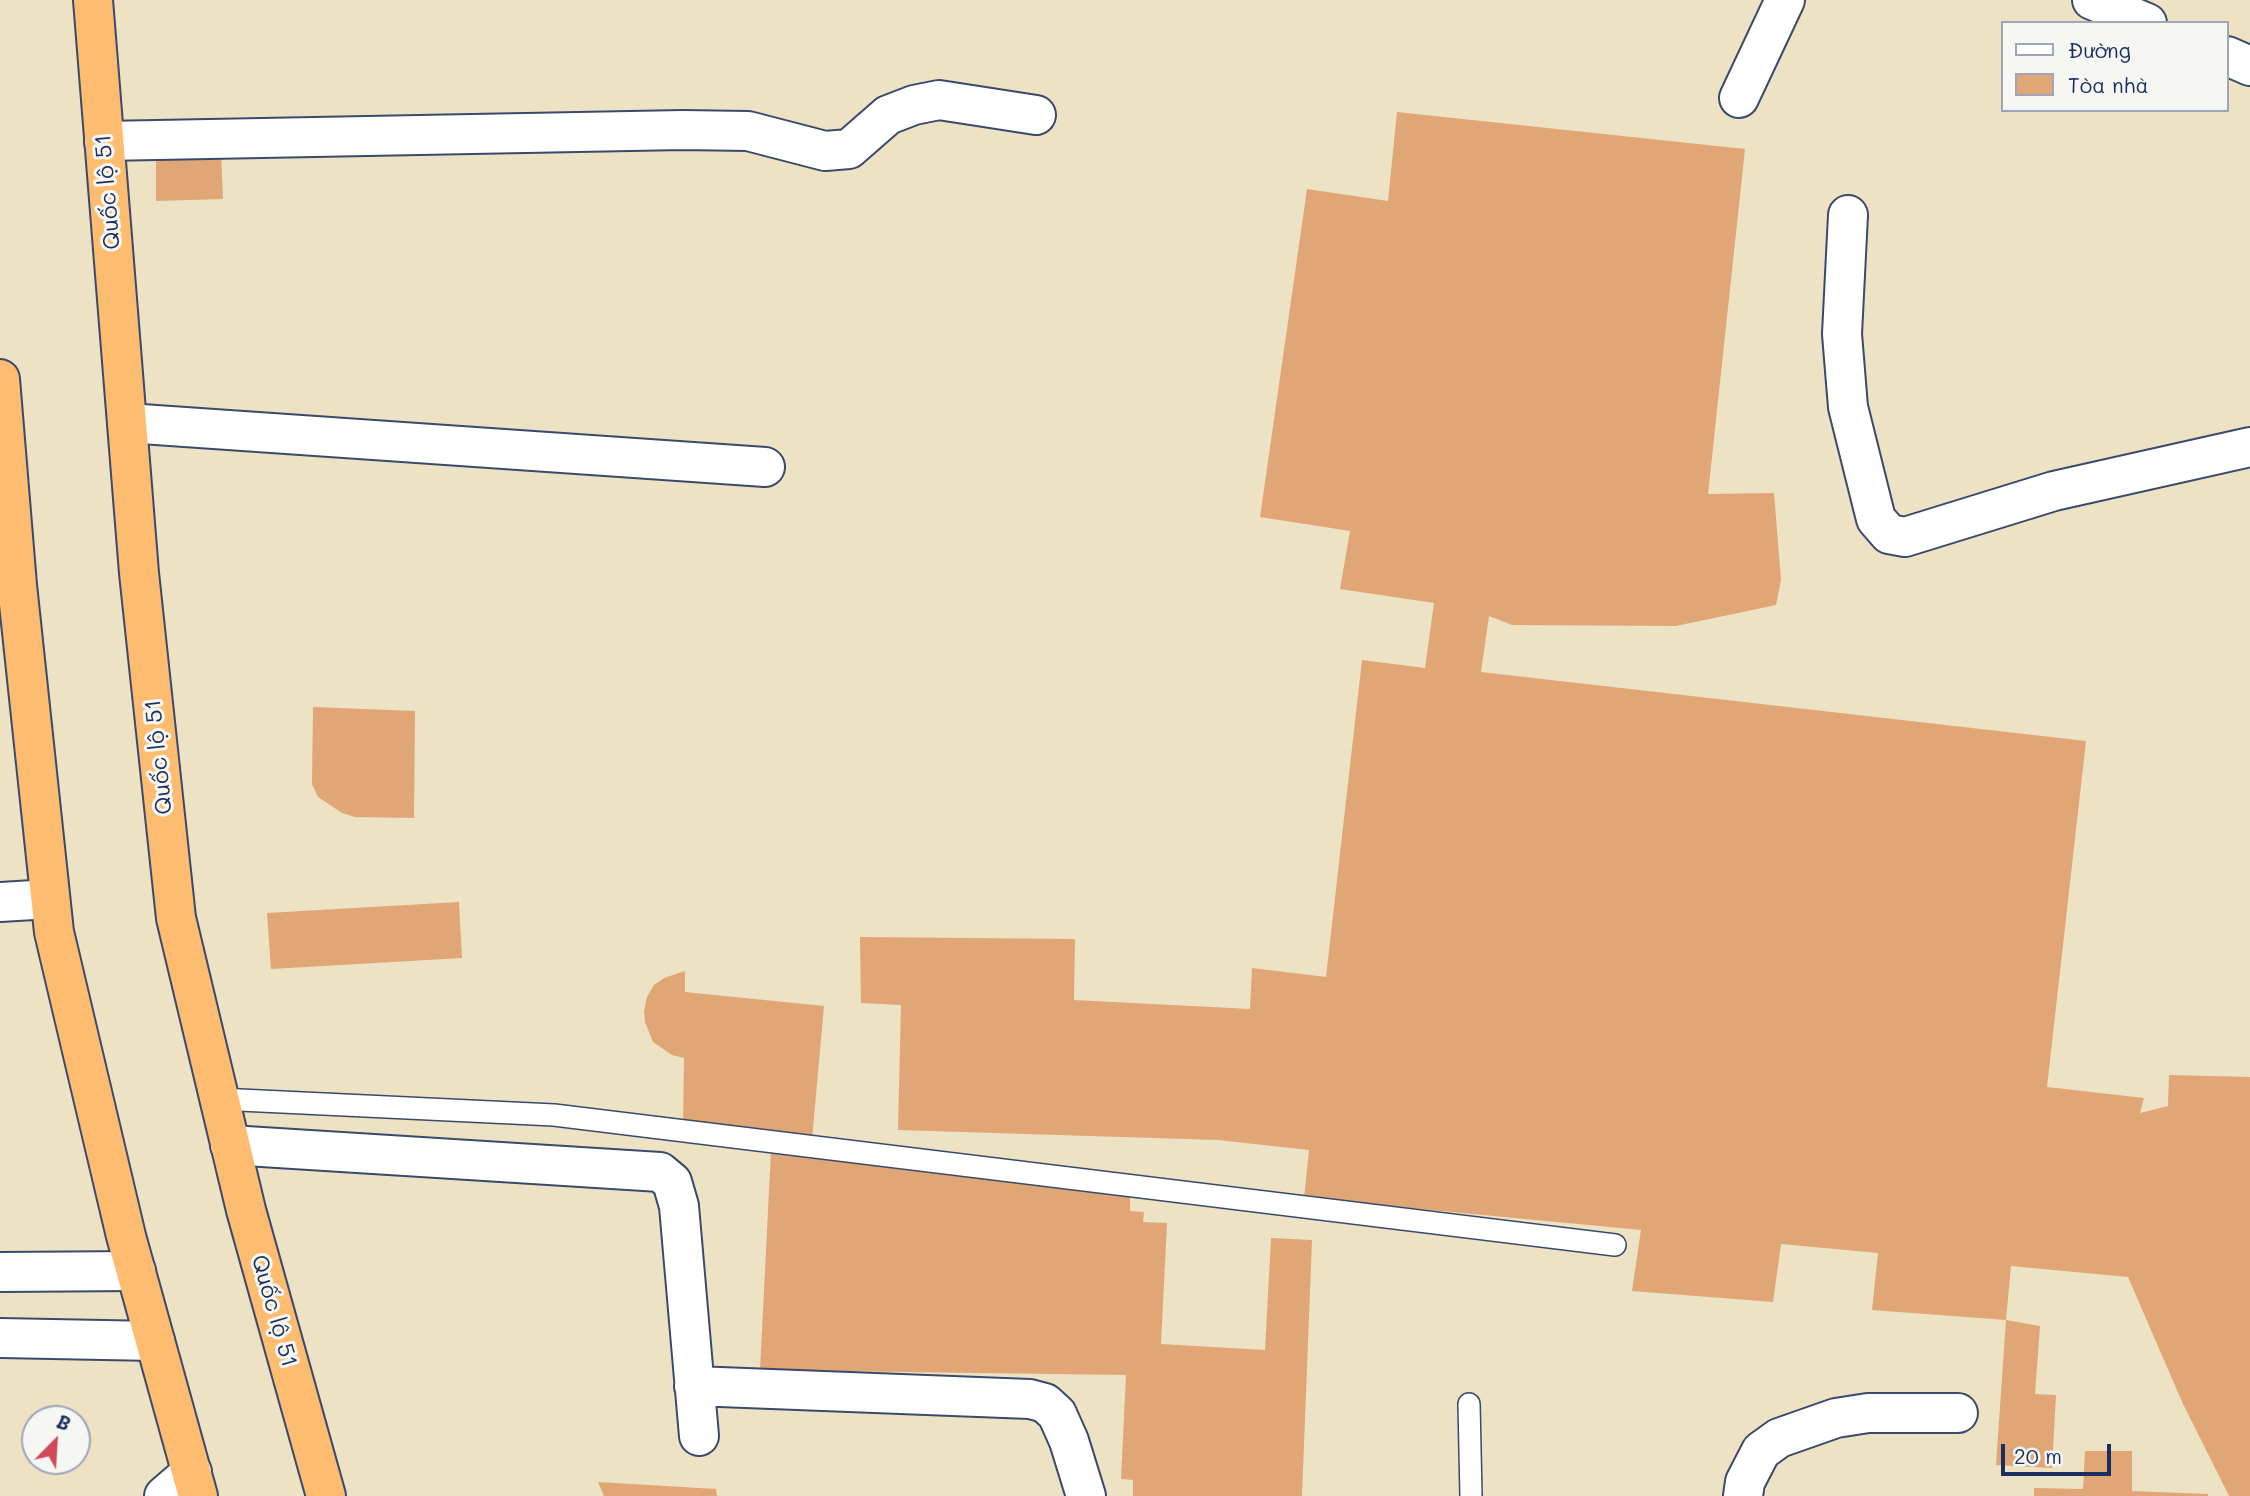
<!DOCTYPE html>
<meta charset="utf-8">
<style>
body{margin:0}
#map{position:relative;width:2250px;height:1496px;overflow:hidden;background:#ede2c4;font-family:Mali,sans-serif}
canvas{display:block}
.legend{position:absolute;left:2001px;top:21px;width:228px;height:91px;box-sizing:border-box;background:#f6f6f2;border:2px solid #9ea6b7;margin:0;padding:9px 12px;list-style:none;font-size:21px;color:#1b2f5e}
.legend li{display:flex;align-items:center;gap:14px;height:35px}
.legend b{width:35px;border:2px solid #9ea6b7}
.north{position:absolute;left:21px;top:1405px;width:70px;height:70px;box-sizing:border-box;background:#f6f6f2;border:2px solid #9ea6b7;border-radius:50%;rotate:24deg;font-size:19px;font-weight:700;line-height:28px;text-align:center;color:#1b2f5e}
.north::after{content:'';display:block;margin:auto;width:24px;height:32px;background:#d1495b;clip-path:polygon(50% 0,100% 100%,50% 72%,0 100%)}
.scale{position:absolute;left:2001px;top:1444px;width:110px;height:32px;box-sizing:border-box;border:4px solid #1b2f5e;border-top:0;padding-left:9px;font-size:21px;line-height:24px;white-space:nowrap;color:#1b2f5e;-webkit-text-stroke:5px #f6f6f2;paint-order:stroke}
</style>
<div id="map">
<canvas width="2250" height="1496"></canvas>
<ul class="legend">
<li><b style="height:9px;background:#fff"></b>Đường</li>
<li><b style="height:19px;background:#e0a676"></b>Tòa nhà</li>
</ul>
<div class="north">B</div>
<div class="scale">20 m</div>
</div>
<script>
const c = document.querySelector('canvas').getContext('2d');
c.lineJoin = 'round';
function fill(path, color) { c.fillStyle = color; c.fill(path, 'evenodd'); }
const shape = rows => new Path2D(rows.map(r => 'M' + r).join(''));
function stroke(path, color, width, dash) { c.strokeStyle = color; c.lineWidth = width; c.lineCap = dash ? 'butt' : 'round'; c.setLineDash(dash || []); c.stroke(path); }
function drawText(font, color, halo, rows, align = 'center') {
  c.font = font + ' Mali,sans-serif'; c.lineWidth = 6; c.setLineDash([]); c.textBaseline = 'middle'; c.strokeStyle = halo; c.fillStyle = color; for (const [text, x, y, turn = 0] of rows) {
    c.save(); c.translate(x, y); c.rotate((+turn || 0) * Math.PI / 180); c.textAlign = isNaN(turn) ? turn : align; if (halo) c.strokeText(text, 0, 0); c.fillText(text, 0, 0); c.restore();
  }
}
const building = shape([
 [1397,112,1745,149,1708,494,1774,493,1781,580,1776,605,1676,626,1512,625,1489,616,1481,672,2086,741,2047,1087,2144,1098,2140,1113,2168,1106,2169,1075,2250,1077,2250,1496,2229,1496,2183,1404,2128,1277,2011,1266,2006,1320,1872,1310,1878,1253,1781,1244,1773,1302,1632,1291,1641,1230,1304,1198,1309,1150,1218,1140,898,1130,901,1005,861,1003,860,937,1075,939,1074,1000,1250,1009,1252,968,1326,977,1362,660,1425,668,1434,603,1340,589,1350,531,1260,517,1307,189,1388,201],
 [156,152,221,152,223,199,156,201],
 [313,707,415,711,414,818,355,817,342,813,318,797,312,784],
 [459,902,462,958,271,969,267,913],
 [685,971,685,992,824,1006,812,1139,683,1123,684,1058,672,1055,653,1042,645,1022,644,1011,647,997,654,985,664,978],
 [771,1151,1130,1194,1130,1211,1144,1212,1143,1222,1167,1223,1161,1344,1265,1350,1271,1238,1312,1240,1302,1496,1133,1496,1133,1480,1121,1479,1126,1375,760,1370],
 [2006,1320,2040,1326,2035,1394,2056,1395,2052,1468,1996,1465],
 [2085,1451,2132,1451,2132,1491,2208,1494,2208,1496,2034,1496,2034,1488,2083,1489],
 [598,1482,716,1489,717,1496,604,1496]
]);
const lane = shape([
 [219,1099,554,1115,1615,1245],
 [1469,1404,1471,1496]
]);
const street = shape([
 [2092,0,2147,23],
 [2227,56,2250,66],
 [1739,98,1785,0],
 [104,141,683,130,748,131,825,151,849,149,888,115,914,105,939,100,1036,115],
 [1848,215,1842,334,1848,407,1876,519,1889,534,1905,537,2054,491,2250,447],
 [127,423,765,467],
 [0,902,50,899],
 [230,1145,660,1172,672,1182,679,1206,699,1436],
 [0,1272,136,1271],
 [0,1338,155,1341],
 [694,1386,1030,1399,1045,1403,1057,1414,1069,1441,1086,1496],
 [164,1496,192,1472],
 [1743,1496,1745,1482,1761,1451,1779,1438,1836,1418,1868,1413,1958,1413]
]);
const highway = shape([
 [93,0,139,573,176,918,246,1210,326,1496],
 [0,379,17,585,54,932,126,1236,198,1496]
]);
const streetNames = [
 ["Quốc lộ 51",108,192,-95],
 ["Quốc lộ 51",159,757,-96],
 ["Quốc lộ 51",274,1311,74]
];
fill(building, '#e0a676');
stroke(lane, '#3a4a6d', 24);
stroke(street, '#3a4a6d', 42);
stroke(highway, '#3a4a6d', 42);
stroke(lane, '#fff', 21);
stroke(street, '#fff', 38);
stroke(highway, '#febc70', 38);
drawText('23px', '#1b2f5e', '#f6f6f2', streetNames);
</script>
